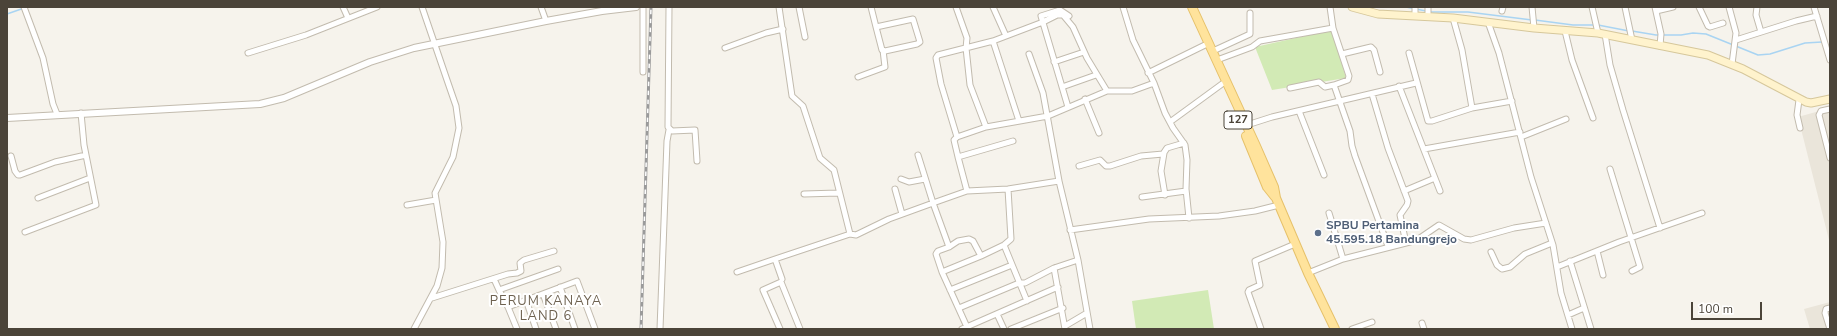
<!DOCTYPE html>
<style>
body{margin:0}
#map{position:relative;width:1837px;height:336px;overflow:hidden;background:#f6f3ec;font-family:"Nunito Sans",sans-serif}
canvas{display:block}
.frame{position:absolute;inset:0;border:8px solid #4b4439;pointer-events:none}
.scale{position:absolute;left:1691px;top:302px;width:71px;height:18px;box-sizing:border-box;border:2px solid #4b4439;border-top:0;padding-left:5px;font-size:12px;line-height:14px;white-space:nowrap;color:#4b4439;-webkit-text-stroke:3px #fff;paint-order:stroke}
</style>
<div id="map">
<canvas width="1837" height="336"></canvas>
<div class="frame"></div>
<div class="scale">100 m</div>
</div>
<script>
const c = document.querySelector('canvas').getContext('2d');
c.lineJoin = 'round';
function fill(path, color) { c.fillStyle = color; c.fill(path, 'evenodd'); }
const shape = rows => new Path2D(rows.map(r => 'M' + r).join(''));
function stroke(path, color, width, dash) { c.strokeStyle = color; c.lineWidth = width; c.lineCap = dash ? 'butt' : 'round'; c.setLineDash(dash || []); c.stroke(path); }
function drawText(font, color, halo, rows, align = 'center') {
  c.font = font + ' "Nunito Sans",sans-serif'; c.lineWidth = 4; c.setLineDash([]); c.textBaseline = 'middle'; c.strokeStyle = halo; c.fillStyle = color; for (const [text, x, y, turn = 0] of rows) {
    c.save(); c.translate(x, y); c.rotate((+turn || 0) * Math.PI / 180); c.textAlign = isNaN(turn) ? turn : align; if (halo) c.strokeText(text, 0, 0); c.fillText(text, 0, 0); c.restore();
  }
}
const residential = shape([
 [1830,108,1830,244,1798,117],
 [1830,302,1830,329,1810,329,1804,309]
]);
const green = shape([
 [1332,30,1346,78,1272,90,1255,47],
 [1208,290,1214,329,1136,329,1132,301]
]);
const stream = shape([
 [1406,7,1426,11],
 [1430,12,1468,12,1532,20],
 [7,14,27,7],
 [1535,20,1573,25,1598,25,1629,31],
 [1632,31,1656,35,1681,35,1693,33,1706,34,1758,55,1770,54,1805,43,1822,42]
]);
const minor = shape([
 [24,7,43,58,53,104,57,114],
 [343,7,348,18],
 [541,7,546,21],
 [669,7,668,127,672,131,695,130,697,161],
 [779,7,792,96,803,106,820,158,834,170,850,234,856,235,889,219,933,203,949,247,958,241,969,239,973,241,981,256,1004,245,1011,239,1008,189],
 [799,7,805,37],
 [871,7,876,27,882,50,885,51,917,44,920,42,913,19,876,27],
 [956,7,967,38,966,48,970,85,986,127],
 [993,7,1006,36],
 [1123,7,1133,40,1154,83,1165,113,1173,128,1185,145,1187,160,1186,189,1189,218],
 [1330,7,1333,28,1349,76,1348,80,1334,85,1350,131,1352,146,1355,156,1388,246],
 [1415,7,1415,16],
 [1428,7,1428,16],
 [1532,7,1534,28],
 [1592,7,1598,33],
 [1625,7,1632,40],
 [1655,7,1661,34,1660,46],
 [1699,7,1708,26,1710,27,1723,23],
 [1729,7,1736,33,1732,64],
 [1757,7,1756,15,1761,32],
 [1814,7,1830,60],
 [1502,11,1503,7],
 [1656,11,1673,7],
 [1066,18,1069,16,1060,10,1041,16,1068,107],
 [1453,18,1462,50,1472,108],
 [1488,22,1499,53,1531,177,1553,245,1561,293,1572,329],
 [1565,31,1572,60,1593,118],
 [1605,34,1610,65,1623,110,1660,228],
 [1736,40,1796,21,1817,16],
 [993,41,1019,121],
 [725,48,766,33,783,29],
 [1213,51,1250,34,1250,13],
 [248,53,306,35,377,7],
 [1409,53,1428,121,1432,121,1472,108,1512,101],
 [1029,54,1043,93,1059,181],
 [1342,54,1371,47,1374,50,1380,72],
 [1217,60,1252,47,1260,41,1333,28],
 [1054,62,1084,52],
 [643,72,643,7],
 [1148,73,1205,45],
 [858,77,885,67,883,50],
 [1399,86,1440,191],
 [1062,87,1096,75],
 [1290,88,1319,82,1325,87,1334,85],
 [1107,91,1087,58,1073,27,1063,15,1057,15,1043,22,993,41,938,55,936,58,941,84,957,137,986,127,1048,116,1107,91,1132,91,1154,83],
 [1085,99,1099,133],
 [1799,100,1797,115,1800,128],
 [1830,109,1821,111,1819,115,1830,158],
 [1299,111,1324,175],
 [1170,122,1222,84],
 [1247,125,1272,117,1416,83],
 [957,137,954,140,958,157],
 [1521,137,1566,119],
 [1424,149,1520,132],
 [1164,153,1161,171,1165,195],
 [918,155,933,203,967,191,1008,189,1059,181,1078,260,1090,329],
 [11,156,15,171,18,175,20,175,55,162,86,155],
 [1079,166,1100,160,1106,166,1110,166,1141,156,1163,154,1167,148,1184,143],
 [1610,169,1640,267,1632,271],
 [901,179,909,182,925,179],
 [895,189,902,214],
 [967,191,958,157,1013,141],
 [1404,191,1435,178],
 [804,194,838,193],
 [1142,197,1186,191],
 [38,198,90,178],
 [407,205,436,200],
 [1329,213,1343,259],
 [1070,230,1149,219,1219,216,1255,211,1279,205],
 [25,232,96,205,84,145,81,113],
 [1406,243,1417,240,1439,225,1464,239,1471,240,1514,228,1546,223],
 [1004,245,1027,301],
 [949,247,938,251,936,254,942,272,967,327],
 [1597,251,1603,275],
 [1491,252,1497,265,1502,269,1510,267,1525,254,1552,243],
 [775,259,850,234],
 [1570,261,1591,329],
 [1557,267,1619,242,1702,213],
 [737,272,775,259,782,279],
 [942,272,981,256],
 [1308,273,1343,259,1406,243,1400,215,1407,205,1408,201,1388,148,1372,94],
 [494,279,499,290,558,269],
 [560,287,575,329],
 [499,290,508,307,577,281,595,329],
 [950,290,1012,265],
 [543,294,556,329],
 [432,298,508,274,517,273,521,271,520,263,524,260,554,251],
 [526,300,536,329],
 [508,307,517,329],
 [959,308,1019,283,1025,283,1054,268],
 [997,314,1004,329],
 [1568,315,1584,308],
 [1422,323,1424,329],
 [1065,326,1087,313],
 [414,329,437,286,442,268,443,242,435,193,453,157,459,128,456,106,447,80,422,7],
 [660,329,667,141,669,130],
 [780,329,763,290,781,282,800,329],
 [962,329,1058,287],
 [1011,329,1063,308],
 [1065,329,1054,268,1078,260],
 [1261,329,1248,292,1249,290,1260,285,1255,261,1295,244],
 [1352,329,1372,322],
 [1830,329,1825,313,1826,309,1830,308]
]);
const tertiary = shape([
 [7,118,260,104,284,98,370,62,414,48,546,21,602,11,636,7]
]);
const secondary = shape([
 [1352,7,1378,14,1453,18,1534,28,1598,33,1708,55,1743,69,1806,102,1811,103,1830,99]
]);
const primary = shape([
 [1192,7,1256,146,1274,187,1276,198,1308,273,1335,329],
 [1246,136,1267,187,1275,197]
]);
const rail = shape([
 [641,329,651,7]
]);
const markers = [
 [1318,233,4,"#5c6f8a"]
];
const shields = [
 [1238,120,28]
];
const shieldNames = [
 ["127",1238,120]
];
const serviceNames = [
 ["SPBU Pertamina",1326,226],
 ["45.595.18 Bandungrejo",1326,240]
];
const neighbourhoodNames = [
 ["PERUM KANAYA",546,302],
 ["LAND 6",546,317]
];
fill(residential, '#eae5da');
fill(green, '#d2eab5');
stroke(stream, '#a9d4f2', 1.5);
stroke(minor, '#c2bbae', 7);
stroke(tertiary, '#c2bbae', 8);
stroke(secondary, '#d6c79b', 9);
stroke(primary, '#e6c16a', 10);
stroke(minor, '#fff', 5);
stroke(tertiary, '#fff', 6);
stroke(secondary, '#fff3cd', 7);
stroke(primary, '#ffe39c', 8);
stroke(rail, '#9a9a9a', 3);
stroke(rail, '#fff', 1.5, [4.5]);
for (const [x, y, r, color] of markers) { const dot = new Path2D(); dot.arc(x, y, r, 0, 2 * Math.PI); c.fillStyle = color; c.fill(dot); stroke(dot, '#fff', 1.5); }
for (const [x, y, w] of shields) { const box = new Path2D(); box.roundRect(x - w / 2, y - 9, w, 18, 3); c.fillStyle = '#fff'; c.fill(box); stroke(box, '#4b4439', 1); }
drawText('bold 11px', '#4b4439', null, shieldNames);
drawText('bold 12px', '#4e5e75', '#fff', serviceNames, 'left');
c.letterSpacing = '1px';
drawText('13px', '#6e6250', '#fff', neighbourhoodNames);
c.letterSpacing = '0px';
</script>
